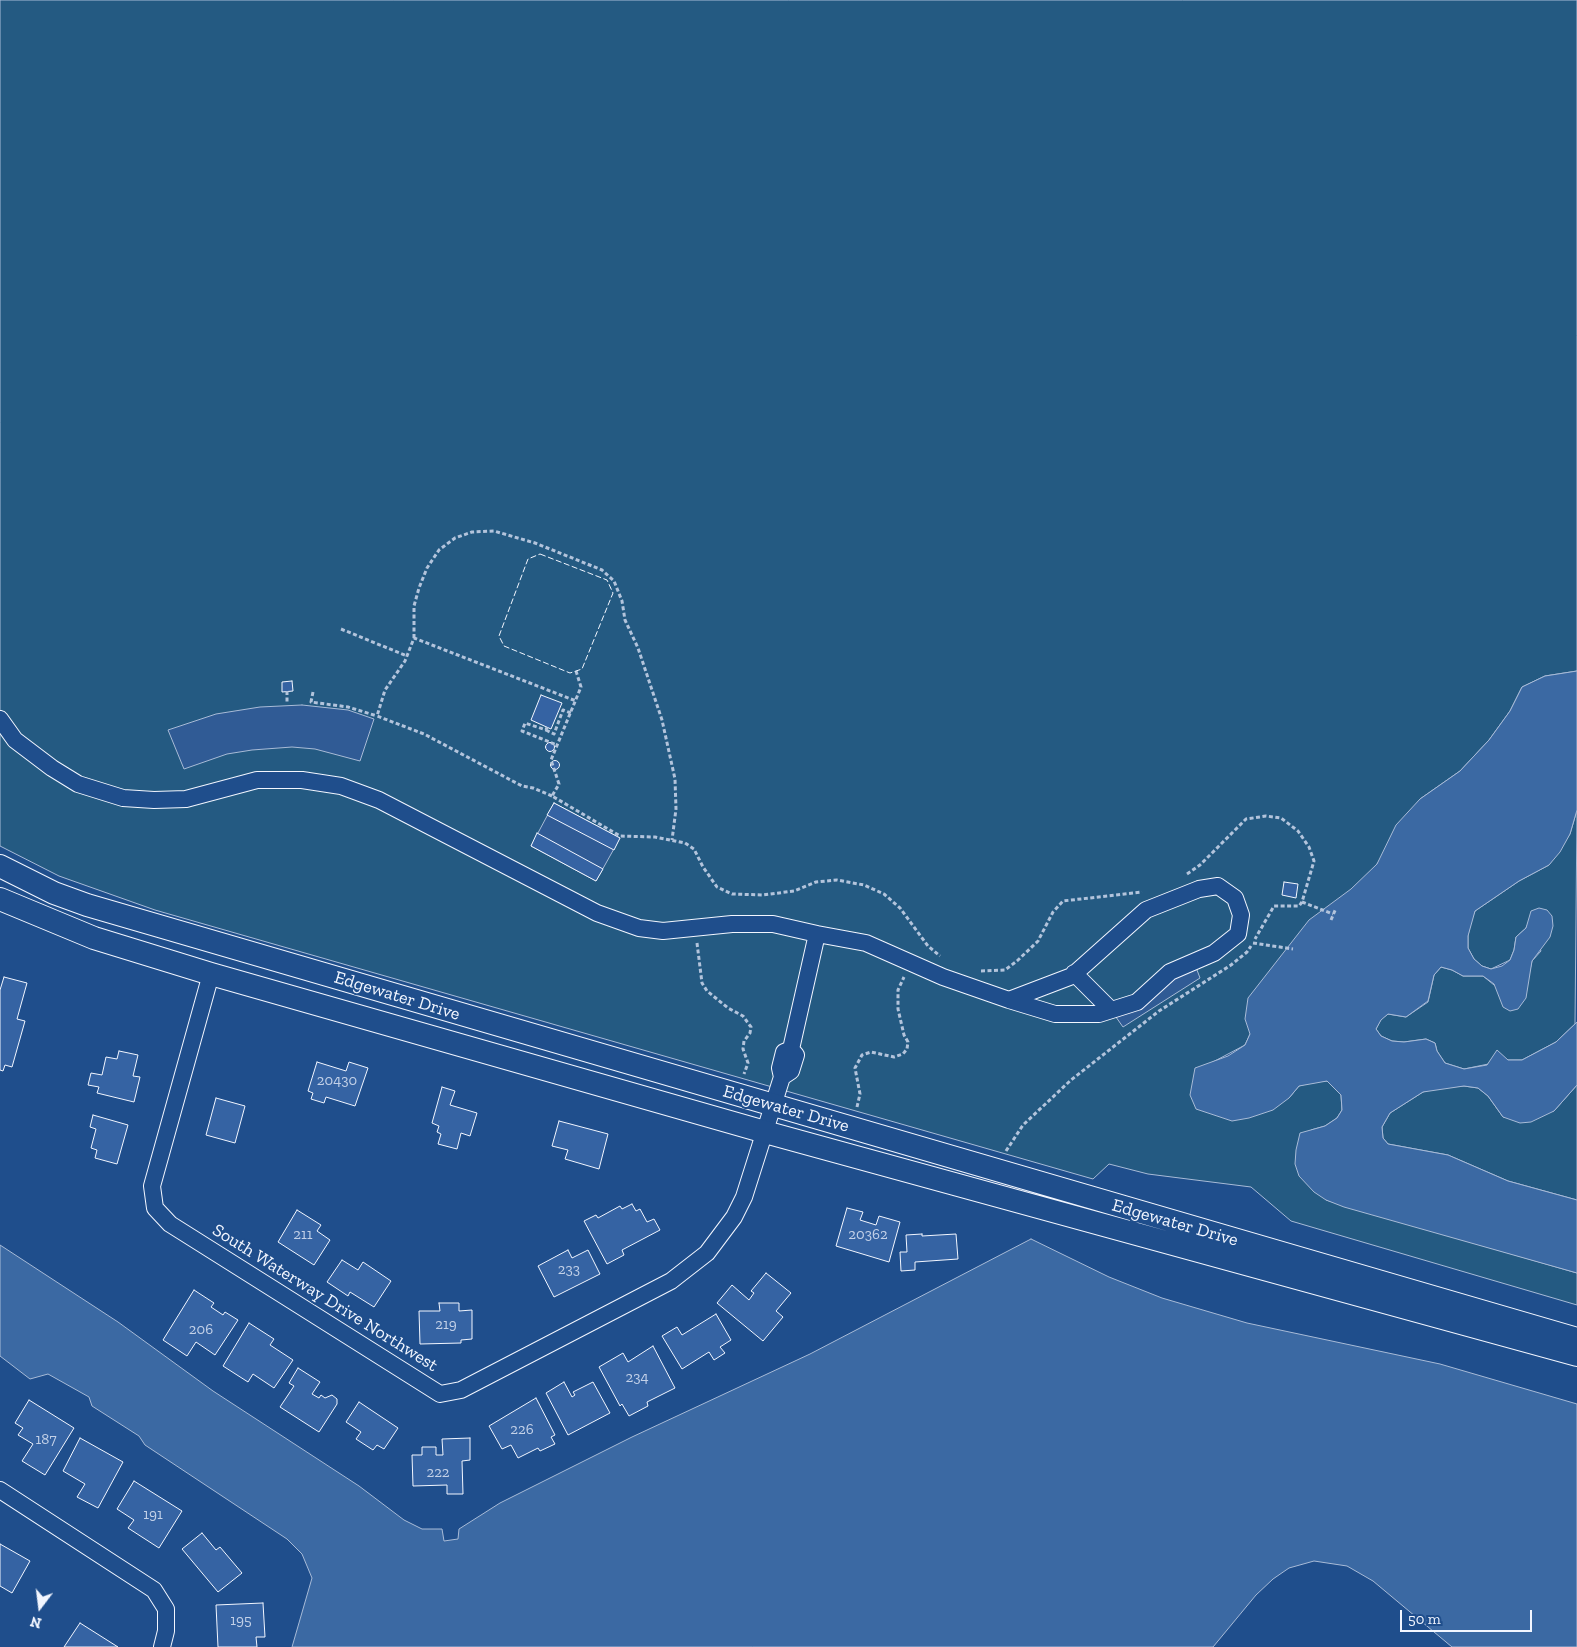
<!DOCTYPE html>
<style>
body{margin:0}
#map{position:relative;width:1577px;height:1647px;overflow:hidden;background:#1f4e8c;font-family:"Zilla Slab",serif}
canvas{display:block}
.north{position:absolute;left:15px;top:1582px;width:50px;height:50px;-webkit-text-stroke:4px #1f4e8c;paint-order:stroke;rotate:195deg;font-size:14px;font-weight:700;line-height:20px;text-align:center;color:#f2f6ff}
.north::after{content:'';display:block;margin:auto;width:18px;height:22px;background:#f2f6ff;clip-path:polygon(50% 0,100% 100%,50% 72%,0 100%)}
.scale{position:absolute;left:1400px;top:1610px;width:132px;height:22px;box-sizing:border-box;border:2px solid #f2f6ff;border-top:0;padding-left:6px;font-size:15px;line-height:18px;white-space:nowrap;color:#f2f6ff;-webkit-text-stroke:4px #1f4e8c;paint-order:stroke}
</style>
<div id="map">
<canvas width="1577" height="1647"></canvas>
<div class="north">N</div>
<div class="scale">50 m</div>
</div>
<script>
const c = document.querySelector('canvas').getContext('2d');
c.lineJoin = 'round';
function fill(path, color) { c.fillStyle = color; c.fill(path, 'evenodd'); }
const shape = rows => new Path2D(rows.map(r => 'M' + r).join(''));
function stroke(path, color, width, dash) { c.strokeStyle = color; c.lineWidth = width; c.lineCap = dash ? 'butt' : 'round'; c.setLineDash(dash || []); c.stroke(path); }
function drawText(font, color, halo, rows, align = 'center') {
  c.font = font + ' "Zilla Slab",serif'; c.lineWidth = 4; c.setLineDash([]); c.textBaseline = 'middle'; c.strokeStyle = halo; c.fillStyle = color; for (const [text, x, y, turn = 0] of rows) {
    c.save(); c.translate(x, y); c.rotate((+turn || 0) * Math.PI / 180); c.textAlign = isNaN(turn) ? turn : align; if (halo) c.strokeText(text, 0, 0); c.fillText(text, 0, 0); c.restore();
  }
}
const green = shape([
 [0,0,1577,0,1577,671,1545,676,1522,687,1510,711,1489,740,1460,771,1420,799,1377,864,1250,1034,1245,1045,1211,1063,1289,1098,1299,1086,1313,1082,1327,1081,1336,1088,1341,1095,1342,1110,1337,1118,1325,1126,1311,1130,1326,1200,1577,1273,1577,1305,1291,1221,1251,1187,1148,1174,1109,1164,1093,1179,155,910,59,876,0,846,0,0],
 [1577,810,1575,1024,1556,1042,1522,1060,1508,1060,1464,1069,1445,1063,1437,1051,1435,1043,1426,1039,1404,1042,1392,1041,1381,1036,1376,1029,1381,1019,1388,1014,1406,1017,1428,1002,1434,975,1441,967,1452,970,1463,976,1483,976,1494,985,1528,979,1532,961,1541,951,1529,921,1526,928,1516,937,1514,950,1510,960,1491,969,1482,966,1474,959,1468,948,1468,936,1471,921,1475,911,1519,881,1549,865,1570,834,1577,810],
 [1577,1085,1577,1200,1508,1181,1448,1155,1388,1144,1383,1138,1382,1127,1390,1113,1423,1092,1436,1088,1464,1086,1478,1088,1488,1096,1503,1117,1554,1111,1577,1085]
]);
const parking = shape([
 [302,705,348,710,374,719,360,761,315,749,292,747,252,750,227,754,184,769,168,730,216,714,260,707,302,705],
 [554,803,620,838,596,881,531,846,554,803],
 [1194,962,1200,978,1123,1027,1111,1010,1194,962]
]);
const water = shape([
 [1577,671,1577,810,1570,834,1560,852,1549,865,1519,881,1475,911,1468,936,1468,948,1474,959,1482,966,1491,969,1502,966,1510,960,1514,950,1516,937,1526,928,1531,911,1539,908,1547,910,1552,916,1553,926,1550,937,1532,961,1526,998,1518,1009,1510,1011,1503,1007,1494,984,1483,976,1463,976,1452,970,1441,967,1434,975,1428,1001,1406,1017,1388,1014,1381,1020,1376,1029,1381,1036,1392,1041,1404,1042,1426,1039,1435,1043,1437,1051,1445,1063,1464,1069,1487,1065,1497,1050,1508,1060,1522,1060,1556,1042,1577,1022,1577,1085,1554,1111,1531,1122,1520,1123,1503,1117,1488,1096,1478,1088,1464,1086,1423,1092,1390,1113,1382,1127,1383,1138,1388,1144,1448,1155,1508,1181,1577,1200,1577,1273,1344,1207,1326,1200,1314,1192,1299,1176,1295,1164,1296,1150,1300,1133,1325,1126,1337,1118,1342,1110,1341,1095,1327,1081,1299,1086,1289,1098,1273,1110,1249,1118,1232,1121,1196,1109,1190,1095,1195,1068,1228,1056,1245,1045,1250,1034,1245,1019,1248,998,1309,920,1351,889,1377,864,1396,825,1420,799,1460,771,1489,740,1510,711,1522,687,1545,676,1577,671],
 [1031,1239,1109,1277,1162,1298,1247,1323,1440,1364,1577,1404,1577,1647,1452,1647,1373,1581,1347,1566,1314,1561,1289,1568,1273,1579,1256,1595,1213,1647,292,1647,312,1578,302,1554,287,1539,145,1445,139,1436,92,1406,89,1397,48,1374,30,1379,0,1356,0,1245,118,1322,213,1391,359,1486,404,1520,422,1529,442,1529,444,1541,458,1539,459,1529,500,1503,632,1437,810,1354,1031,1239]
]);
const building = shape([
 [292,681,293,691,282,692,282,682,292,681],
 [541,695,562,703,551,729,531,720,541,695],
 '545.5 747a4.5 4.5 0 1 1 9 0a4.5 4.5 0 1 1-9 0Z',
 '550.5 765a4.5 4.5 0 1 1 9 0a4.5 4.5 0 1 1-9 0Z',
 [554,803,620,838,614,850,547,815,554,803],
 [537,833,603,869,596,881,531,846,537,833],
 [1284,882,1298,884,1296,898,1282,895,1284,882],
 [4,977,27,983,17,1019,25,1021,12,1067,5,1065,3,1071,0,1070,0,990,4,977],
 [119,1051,138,1055,133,1076,140,1077,134,1102,97,1093,99,1087,88,1085,91,1073,102,1075,106,1057,117,1059,119,1051],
 [317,1062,346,1071,349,1062,368,1068,355,1106,326,1097,324,1103,311,1099,313,1093,308,1091,317,1062],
 [442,1087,455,1091,450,1105,477,1113,470,1136,461,1133,457,1149,438,1144,441,1134,437,1132,439,1126,432,1123,442,1087],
 [216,1098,245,1106,235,1143,206,1135,216,1098],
 [93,1115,128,1125,117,1164,95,1158,97,1150,91,1148,96,1129,90,1127,93,1115],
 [559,1121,608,1134,599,1169,565,1159,568,1150,552,1146,559,1121],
 [632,1204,636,1211,640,1209,647,1222,654,1219,660,1230,622,1250,624,1255,607,1264,584,1221,596,1215,598,1218,620,1206,622,1209,632,1204],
 [847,1208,863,1212,860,1220,876,1225,879,1216,900,1222,889,1262,836,1246,847,1208],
 [297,1210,321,1225,317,1231,330,1240,314,1265,278,1242,297,1210],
 [922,1234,922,1236,956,1234,958,1259,915,1262,915,1270,901,1271,900,1252,907,1252,906,1235,922,1234],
 [568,1250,572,1258,588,1250,600,1274,554,1297,538,1266,568,1250],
 [342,1260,358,1270,363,1262,391,1281,374,1307,350,1292,348,1296,327,1282,342,1260],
 [766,1273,791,1293,776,1311,783,1317,763,1341,717,1303,732,1285,749,1300,754,1293,751,1291,766,1273],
 [194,1290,214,1303,211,1307,223,1315,225,1312,238,1320,215,1355,196,1342,187,1356,163,1340,194,1290],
 [439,1303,459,1303,459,1311,472,1310,472,1339,461,1340,461,1343,420,1344,419,1311,440,1311,439,1303],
 [716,1314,731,1340,720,1347,725,1353,714,1360,709,1352,682,1369,662,1336,677,1327,682,1335,716,1314],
 [249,1323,274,1339,270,1345,293,1360,274,1388,253,1374,248,1382,223,1366,249,1323],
 [653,1346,675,1388,647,1402,648,1406,629,1416,622,1404,620,1406,599,1367,623,1353,628,1362,653,1346],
 [298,1368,320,1382,312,1394,319,1398,321,1395,325,1398,332,1395,337,1399,337,1404,319,1432,280,1407,294,1386,289,1383,298,1368],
 [564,1382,572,1397,575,1395,573,1392,593,1382,610,1413,568,1435,546,1393,564,1382],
 [536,1398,555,1435,551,1437,555,1444,540,1451,538,1448,518,1458,511,1445,502,1449,489,1426,536,1398],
 [29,1400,74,1428,45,1475,22,1461,33,1444,18,1435,23,1428,15,1423,29,1400],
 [359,1402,398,1428,384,1449,377,1445,373,1450,356,1439,361,1432,346,1422,359,1402],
 [80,1438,123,1462,98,1508,77,1497,85,1484,63,1471,80,1438],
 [470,1438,470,1460,462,1461,463,1494,447,1494,447,1485,413,1486,412,1455,422,1455,422,1447,436,1447,436,1455,443,1455,442,1439,470,1438],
 [134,1481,182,1511,159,1548,128,1528,134,1520,117,1509,134,1481],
 [202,1533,216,1550,220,1547,242,1573,218,1592,182,1549,202,1533],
 [0,1544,30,1561,12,1593,0,1586,0,1544],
 [263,1603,265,1637,256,1637,257,1647,218,1647,216,1605,263,1603],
 [80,1623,118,1647,64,1647,80,1623]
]);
const path = shape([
 [341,629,407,656],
 [414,638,414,606,419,588,427,568,439,550,455,538,472,532,494,531,535,543,602,570,614,581,622,601,625,620,638,648,662,720,675,779,676,809,672,840],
 [576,671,581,687,551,760,559,784,552,796,620,836,655,837,685,843,694,849,703,867,717,887,732,894,763,895,794,891,816,882,837,880,864,885,884,894,900,908,928,946,940,956],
 [287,691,287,703],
 [313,692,311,702,348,707,377,716],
 [547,727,546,730,525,723,522,731,557,745],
 [546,730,554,734,563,710,571,713],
 [552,796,533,788,522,786,424,734,377,716,385,690,405,661,414,638,576,701],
 [1187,874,1200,865,1246,819,1266,816,1281,818,1298,831,1309,847,1314,861,1302,902,1299,906,1274,906,1255,939],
 [1302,902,1333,914],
 [1331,920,1336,908],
 [697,943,702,983,707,991,728,1008,743,1016,751,1027,750,1033,744,1041,743,1049,748,1063,744,1074],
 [1253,943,1293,949],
 [981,971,1005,970,1017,961,1038,941,1053,912,1063,901,1142,892],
 [857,1107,860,1094,855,1068,862,1055,871,1052,894,1057,903,1054,907,1049,908,1042,904,1035,898,1009,898,990,904,977],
 [1006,1151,1023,1125,1071,1080,1159,1011,1231,965,1247,952,1251,946]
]);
const street = shape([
 [0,719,15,740,52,768,78,784,123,798,154,800,186,799,257,780,302,780,341,786,379,800,597,913,639,928,663,931,732,924,773,924,817,934,791,1049,796,1055,791,1071,782,1077],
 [817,934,866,943,943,977,1009,1000,1055,1014,1099,1014,1137,1002,1170,972,1214,953,1238,934,1241,915,1235,898,1218,886,1199,889,1146,910,1072,976,1009,1000],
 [1074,973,1111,1010],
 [211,974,152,1186,155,1208,170,1224,440,1394,461,1390,671,1281,707,1253,734,1217,744,1197,782,1077,780,1068,784,1052,791,1049],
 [0,1490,154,1590,166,1609,166,1631,162,1647]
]);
const secondary = shape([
 [0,866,54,893,87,905,1577,1339],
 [0,899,94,938,211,974,765,1132,1577,1355]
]);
const fence = shape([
 [540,554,607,580,613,593,582,669,570,673,504,646,499,636,528,559,540,554]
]);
const numberNames = [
 ["20430",337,1081],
 ["211",303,1235],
 ["20362",868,1235],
 ["233",569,1270],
 ["219",446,1325],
 ["206",201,1330],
 ["234",637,1378],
 ["226",522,1430],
 ["187",46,1440],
 ["222",438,1473],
 ["191",153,1515],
 ["195",241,1621]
];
const streetNames = [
 ["Edgewater Drive",397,996,17],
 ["Edgewater Drive",786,1109,16],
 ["Edgewater Drive",1175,1223,16],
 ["South Waterway Drive Northwest",325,1298,32]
];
fill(green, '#245a82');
stroke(green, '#a8bbd7', 1);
fill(parking, '#305b95');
stroke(parking, '#a8bbd7', 1);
fill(water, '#3b69a3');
stroke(water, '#a8bbd7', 1);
fill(building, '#3563a3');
stroke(building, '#f2f6ff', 1);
stroke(street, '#f2f6ff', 18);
stroke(secondary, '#f2f6ff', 24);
stroke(path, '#b3c4dc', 3, [4, 2.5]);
stroke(street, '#1f4e8c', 16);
stroke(secondary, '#1f4e8c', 22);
stroke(fence, '#f2f6ff', 1, [6, 2.5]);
drawText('15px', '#c3d1e8', null, numberNames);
drawText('18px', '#f2f6ff', '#1f4e8c', streetNames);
</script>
